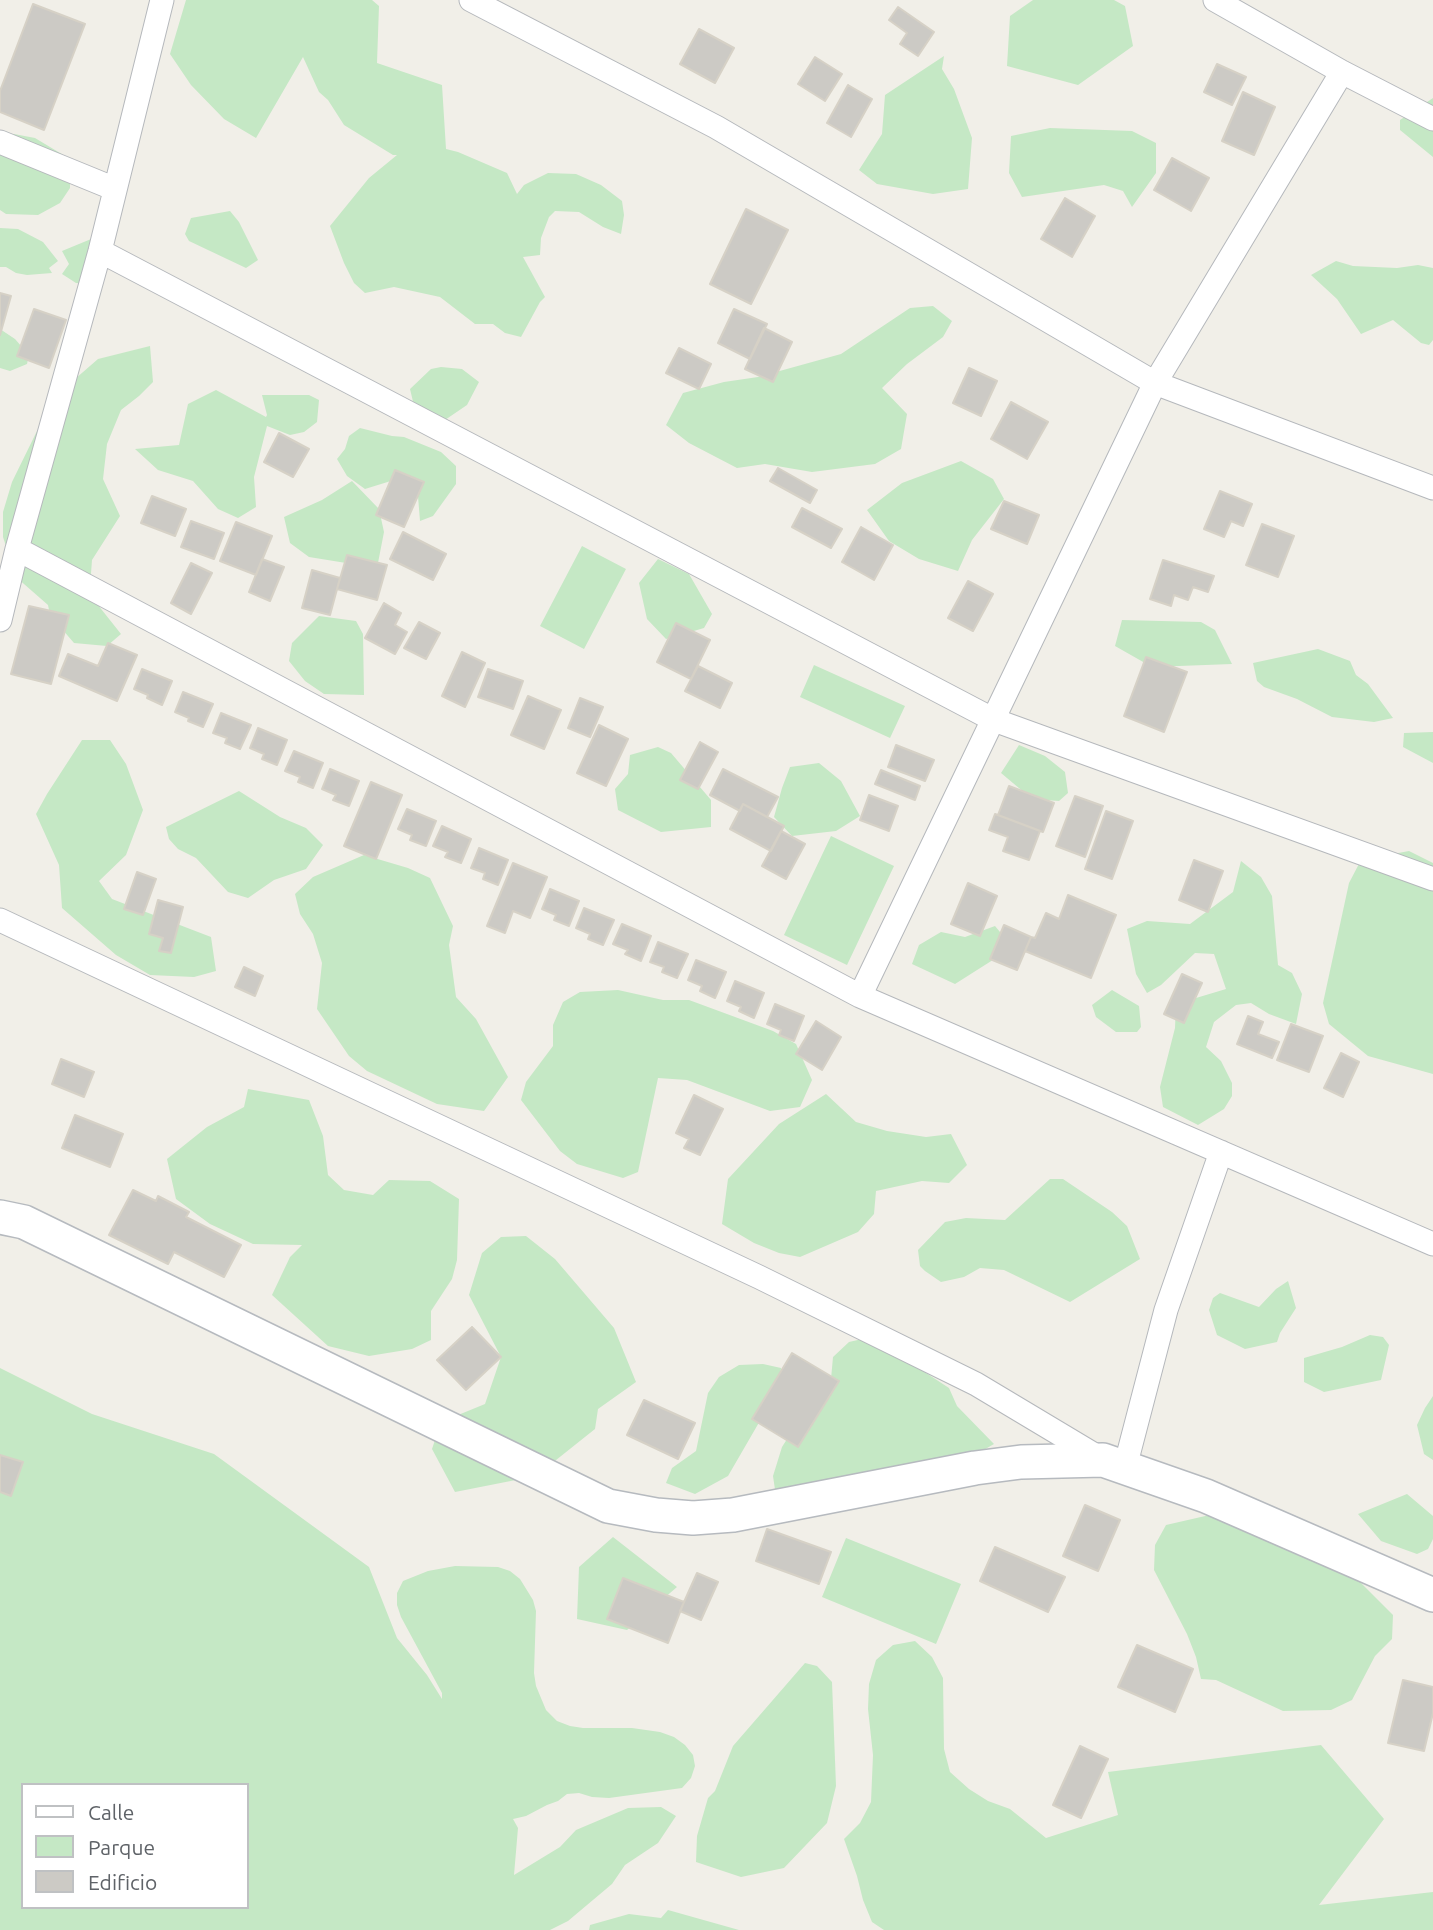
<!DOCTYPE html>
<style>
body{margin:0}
#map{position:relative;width:1433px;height:1930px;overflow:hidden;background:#f1efe8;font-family:Ubuntu,sans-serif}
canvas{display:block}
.legend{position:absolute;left:21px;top:1783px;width:228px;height:126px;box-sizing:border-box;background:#fff;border:2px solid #bfc1c3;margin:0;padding:9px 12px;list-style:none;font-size:21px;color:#5f6368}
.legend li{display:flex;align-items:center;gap:14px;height:35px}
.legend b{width:35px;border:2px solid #bfc1c3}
</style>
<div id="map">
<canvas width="1433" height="1930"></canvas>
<ul class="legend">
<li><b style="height:9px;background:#fff"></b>Calle</li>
<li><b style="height:19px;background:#c5e8c5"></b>Parque</li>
<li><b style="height:19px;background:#cccac5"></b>Edificio</li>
</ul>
</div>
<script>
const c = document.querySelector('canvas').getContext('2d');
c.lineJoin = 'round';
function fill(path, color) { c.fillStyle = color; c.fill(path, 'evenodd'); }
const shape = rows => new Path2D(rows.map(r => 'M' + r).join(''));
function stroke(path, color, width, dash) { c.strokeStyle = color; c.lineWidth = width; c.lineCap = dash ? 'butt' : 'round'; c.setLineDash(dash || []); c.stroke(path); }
const green = shape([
 [186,0,372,0,379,6,377,63,442,85,446,149,458,152,507,173,517,194,524,185,548,173,576,174,601,185,622,201,624,215,621,234,603,227,579,212,555,211,549,217,541,238,540,255,523,257,545,297,540,302,521,337,505,333,493,324,475,324,440,297,394,287,365,293,354,283,344,263,330,226,369,178,397,155,393,155,344,125,328,100,319,92,303,57,256,138,224,119,191,85,170,54],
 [1033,0,1114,0,1125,6,1133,46,1078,85,1007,66,1010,16],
 [944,56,942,69,954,89,972,138,968,189,933,194,877,184,859,170,882,134,885,95],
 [1433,98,1433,157,1400,130,1400,120],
 [1050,128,1132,131,1156,143,1156,173,1132,207,1123,191,1104,185,1022,197,1009,173,1011,136],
 [14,134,35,138,70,159,70,188,60,203,38,215,6,214,0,210,0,155],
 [230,211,239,222,258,260,246,268,189,241,185,234,191,218],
 [0,228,18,229,43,242,58,261,49,268,52,273,27,275,16,273,6,267,0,267],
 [96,237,90,284,76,283,62,274,69,264,62,251],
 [1336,261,1353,266,1397,268,1418,265,1433,268,1433,340,1429,345,1421,343,1393,320,1361,334,1337,299,1311,275],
 [933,306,952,321,943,337,907,364,882,388,907,414,901,449,875,464,812,472,765,464,737,468,689,443,666,425,683,393,724,382,758,377,841,354,910,308],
 [0,329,15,339,29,355,27,364,10,371,0,368],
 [150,346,153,382,139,396,121,410,107,444,103,479,120,516,92,560,90,587,94,600,121,634,107,646,74,643,50,615,48,605,16,577,3,537,3,512,12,482,36,433,51,407,75,379,98,359],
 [441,367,462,369,479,382,467,405,442,422,415,410,410,389,431,369],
 [216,390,266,417,267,415,262,395,309,395,319,400,317,422,304,432,290,435,267,426,254,477,256,507,238,518,218,509,193,481,158,470,135,449,179,445,188,404],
 [360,428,392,436,404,437,441,452,456,466,456,484,433,516,420,521,417,484,394,480,365,489,347,476,337,459,345,449,349,436],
 [961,461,993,479,1004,499,972,540,958,571,919,559,889,541,867,510,902,483],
 [352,481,379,509,384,532,377,568,309,557,290,543,284,517,322,500],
 [582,546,626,569,584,649,540,626],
 [658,559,689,574,712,614,704,628,666,639,647,619,639,583],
 [319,616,356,621,363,634,364,695,324,694,305,681,289,661,292,643],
 [1122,620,1201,622,1215,630,1232,664,1152,667,1115,646],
 [1318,649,1350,661,1356,675,1368,684,1393,718,1374,722,1332,717,1297,699,1264,687,1257,681,1253,663],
 [814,665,905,706,890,738,800,697],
 [1433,732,1433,763,1403,747,1404,733],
 [82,740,110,740,126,764,143,810,126,855,99,881,112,899,211,937,216,971,194,977,150,975,116,955,62,908,59,865,36,814,47,794],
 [1019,745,1045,756,1065,772,1068,793,1059,801,1032,799,1001,773],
 [658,747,671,753,711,800,711,827,661,832,618,810,615,789,628,774,630,755],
 [819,763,841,781,860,816,836,831,792,836,774,817,782,788,790,767],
 [239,791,280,817,306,828,323,845,306,869,274,880,248,898,228,892,196,858,178,849,169,839,166,827],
 [831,836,894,866,847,965,784,935],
 [1409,851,1433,863,1433,1074,1368,1056,1329,1024,1323,1003,1349,883,1361,860],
 [364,855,408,868,430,878,453,926,449,945,456,997,476,1019,508,1077,484,1111,437,1104,367,1071,349,1056,317,1009,322,963,313,934,300,914,295,894,313,877],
 [1241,861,1261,877,1272,896,1278,965,1292,973,1302,994,1296,1024,1269,1014,1251,1003,1236,1005,1214,1022,1206,1047,1221,1061,1232,1083,1232,1096,1224,1109,1198,1125,1163,1107,1160,1087,1175,1028,1176,1004,1226,989,1214,954,1195,953,1161,985,1147,993,1136,974,1127,929,1147,921,1190,924,1233,892],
 [995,926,1010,944,996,958,955,984,912,964,919,945,941,932,965,937],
 [618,990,663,1000,689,1000,773,1031,796,1044,812,1080,800,1107,770,1111,687,1080,658,1078,638,1172,623,1178,577,1164,560,1151,521,1100,526,1082,553,1046,553,1025,563,1002,580,992],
 [1112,990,1139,1006,1141,1027,1137,1032,1116,1032,1096,1017,1092,1005],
 [248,1089,309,1100,323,1136,328,1175,344,1190,373,1195,389,1180,430,1181,459,1199,457,1260,452,1279,431,1311,431,1340,412,1349,369,1356,328,1346,272,1295,290,1257,302,1245,253,1244,210,1224,176,1199,167,1159,207,1127,244,1107],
 [826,1094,856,1122,887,1131,926,1137,951,1134,967,1165,949,1183,922,1181,876,1191,874,1214,858,1232,800,1257,779,1253,754,1243,722,1224,728,1179,779,1124],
 [1050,1179,1063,1179,1112,1212,1127,1226,1140,1259,1070,1302,1004,1270,980,1268,964,1277,941,1282,925,1271,920,1266,918,1250,945,1222,966,1218,1005,1220],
 [526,1236,555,1259,614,1328,636,1382,598,1409,595,1429,536,1476,455,1492,432,1449,441,1422,485,1404,501,1357,469,1295,482,1253,501,1237],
 [1288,1281,1296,1308,1280,1333,1277,1342,1245,1349,1217,1335,1209,1310,1213,1298,1220,1293,1259,1307,1276,1289],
 [1370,1335,1383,1337,1389,1345,1381,1380,1324,1392,1304,1382,1304,1358,1342,1347],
 [871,1337,949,1388,957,1406,994,1444,907,1494,778,1510,773,1476,782,1447,796,1425,830,1390,833,1357,849,1342],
 [763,1364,781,1368,779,1388,728,1476,695,1494,666,1483,672,1468,696,1451,708,1393,719,1377,739,1365],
 [0,1368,92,1414,214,1454,369,1567,397,1638,427,1675,442,1699,442,1693,401,1617,397,1605,397,1593,403,1581,428,1571,455,1566,498,1567,510,1571,520,1579,533,1600,536,1611,534,1673,536,1686,546,1710,557,1721,570,1726,583,1728,632,1728,660,1732,674,1737,685,1745,693,1755,695,1766,691,1778,682,1788,609,1798,592,1797,579,1793,567,1794,558,1801,547,1805,526,1816,513,1819,518,1828,514,1875,560,1847,576,1830,628,1808,661,1807,676,1816,658,1843,625,1865,612,1884,568,1921,550,1930,0,1930],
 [23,1785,247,1785,247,1907,23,1907],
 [1433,1396,1433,1460,1424,1454,1417,1425,1425,1408],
 [1407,1494,1433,1516,1433,1539,1428,1549,1417,1554,1381,1541,1358,1514],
 [1214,1514,1324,1553,1359,1581,1393,1615,1392,1639,1375,1656,1352,1700,1331,1710,1283,1711,1216,1680,1201,1679,1196,1657,1187,1634,1154,1570,1155,1545,1166,1525],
 [613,1537,677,1587,627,1630,577,1619,579,1567],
 [846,1538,961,1584,936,1644,822,1597],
 [915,1641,932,1657,943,1678,944,1749,950,1772,969,1789,988,1801,1010,1809,1046,1838,1118,1815,1108,1772,1321,1745,1384,1819,1319,1905,1433,1892,1433,1930,884,1930,872,1922,863,1900,857,1876,844,1839,860,1823,871,1802,873,1755,868,1709,869,1684,876,1660,893,1645],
 [805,1663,817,1666,832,1682,836,1786,827,1823,784,1868,741,1877,696,1862,697,1836,708,1798,715,1791,733,1746],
 [668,1910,739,1930,589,1930,590,1925,629,1914,661,1918]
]);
const building = shape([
 [33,4,85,24,44,130,0,112,0,91,33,4],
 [898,7,934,32,918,56,900,44,907,33,889,20,898,7],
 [699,29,734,48,715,83,680,64,699,29],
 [815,57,842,74,825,101,798,84,815,57],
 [1217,64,1246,77,1232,105,1204,92,1217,64],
 [848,85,872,99,851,137,827,123,848,85],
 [1243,92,1275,107,1254,155,1222,141,1243,92],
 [1172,158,1209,178,1191,211,1154,190,1172,158],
 [1065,198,1095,216,1072,257,1041,239,1065,198],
 [746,209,788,230,751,304,710,284,746,209],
 [0,293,11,296,0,335,0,293],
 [34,309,66,320,49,368,17,356,34,309],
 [734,309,767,324,750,359,718,343,734,309],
 [764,328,792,342,773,382,745,369,764,328],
 [679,348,711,364,699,389,666,373,679,348],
 [969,368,997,381,981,416,953,403,969,368],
 [1011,402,1048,422,1027,459,991,439,1011,402],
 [279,433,309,449,293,477,264,462,279,433],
 [778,468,817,490,810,503,770,481,778,468],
 [395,470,424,482,404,527,376,515,395,470],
 [1220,491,1252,504,1243,526,1231,521,1224,537,1204,529,1220,491],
 [152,496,186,509,175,536,141,523,152,496],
 [1004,501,1039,515,1027,544,991,529,1004,501],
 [802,508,842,529,831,548,792,527,802,508],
 [191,521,224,533,214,559,181,547,191,521],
 [236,522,272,536,256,575,220,561,236,522],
 [1262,524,1294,536,1278,577,1246,565,1262,524],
 [861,527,893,545,874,580,842,562,861,527],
 [403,532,446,554,433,580,390,559,403,532],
 [347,555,387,565,377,600,337,589,347,555],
 [262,559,284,567,270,601,249,592,262,559],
 [1163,560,1214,576,1208,592,1193,587,1188,600,1174,595,1171,606,1150,599,1163,560],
 [191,563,212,573,191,614,171,603,191,563],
 [312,570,340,578,330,615,302,608,312,570],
 [968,581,993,594,973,631,948,618,968,581],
 [384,603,401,613,395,625,407,632,395,654,365,638,384,603],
 [29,606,69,615,51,684,11,674,29,606],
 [419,622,440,633,426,659,404,648,419,622],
 [676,623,710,640,691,679,657,662,676,623],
 [108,643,137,655,117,701,59,676,68,654,98,666,108,643],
 [462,652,485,663,465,707,442,696,462,652],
 [1146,657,1187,672,1164,732,1124,716,1146,657],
 [698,666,732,683,720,708,685,691,698,666],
 [142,669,172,681,162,705,147,698,148,695,134,689,142,669],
 [488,669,523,681,513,709,478,697,488,669],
 [183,692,213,704,203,727,188,721,189,718,175,712,183,692],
 [528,696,561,710,544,749,511,735,528,696],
 [580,698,603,707,590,737,568,728,580,698],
 [221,713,251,725,240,749,225,743,227,738,213,733,221,713],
 [599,725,628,739,606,786,577,773,599,725],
 [258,728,287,740,277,765,262,759,264,754,250,748,258,728],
 [700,742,718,752,698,789,680,780,700,742],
 [896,745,934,760,925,781,888,767,896,745],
 [294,751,323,763,313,788,298,782,300,777,285,771,294,751],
 [330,769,359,781,349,806,333,800,336,795,322,789,330,769],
 [723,769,778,797,767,817,743,804,740,811,710,795,723,769],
 [881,770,920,786,915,800,875,784,881,770],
 [371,782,402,795,376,859,344,846,371,782],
 [1009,786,1054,803,1043,832,998,815,1009,786],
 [869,795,898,806,889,831,860,820,869,795],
 [1075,796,1103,806,1085,857,1056,846,1075,796],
 [743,804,784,826,771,851,730,829,743,804],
 [407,809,436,821,426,846,410,840,412,835,398,829,407,809],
 [1106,811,1133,821,1112,879,1085,869,1106,811],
 [995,814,1040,831,1029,860,1003,851,1008,837,989,830,995,814],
 [442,826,471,839,461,863,445,857,448,852,433,846,442,826],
 [781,831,805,844,786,879,762,866,781,831],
 [479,848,508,860,498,885,483,879,485,873,471,868,479,848],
 [1194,860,1223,871,1208,912,1179,900,1194,860],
 [513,863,547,877,530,918,513,911,505,933,487,926,513,863],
 [137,872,156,879,143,915,124,909,137,872],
 [968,883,997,896,980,936,951,924,968,883],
 [550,889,579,901,569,926,554,920,556,915,542,909,550,889],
 [1068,895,1116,915,1091,978,1025,951,1031,937,1035,938,1046,913,1059,919,1068,895],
 [158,900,183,907,171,953,159,951,163,938,149,934,158,900],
 [584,908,614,920,603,945,588,939,590,934,576,928,584,908],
 [622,924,651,936,641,961,625,954,628,950,613,944,622,924],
 [1004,925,1031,937,1017,970,990,959,1004,925],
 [658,942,688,954,677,978,662,972,664,967,650,962,658,942],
 [696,960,726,972,715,998,700,991,702,986,688,980,696,960],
 [244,967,263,976,255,996,235,987,244,967],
 [1182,974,1202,983,1184,1023,1164,1014,1182,974],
 [735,981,764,993,754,1018,739,1011,741,1007,727,1001,735,981],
 [775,1004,804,1016,794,1041,779,1035,781,1030,767,1024,775,1004],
 [1248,1016,1263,1022,1258,1034,1279,1042,1272,1058,1237,1044,1248,1016],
 [816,1021,841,1037,822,1070,796,1054,816,1021],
 [1291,1024,1323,1036,1309,1072,1277,1060,1291,1024],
 [1341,1053,1359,1062,1343,1097,1324,1088,1341,1053],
 [61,1059,94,1072,84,1097,52,1084,61,1059],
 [694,1095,723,1109,700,1155,684,1148,689,1139,676,1133,694,1095],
 [75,1115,123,1134,110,1167,62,1148,75,1115],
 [133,1190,156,1201,158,1196,189,1212,186,1217,241,1245,224,1277,174,1252,168,1264,109,1235,133,1190],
 [472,1327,501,1357,466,1390,437,1360,472,1327],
 [792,1353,839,1381,798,1447,752,1419,792,1353],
 [644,1400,695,1423,678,1459,627,1435,644,1400],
 [0,1455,23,1462,11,1496,0,1492,0,1455],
 [1085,1505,1120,1520,1098,1571,1063,1556,1085,1505],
 [767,1529,831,1552,819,1584,756,1561,767,1529],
 [995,1547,1065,1577,1048,1612,980,1581,995,1547],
 [697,1573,718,1582,701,1620,680,1611,697,1573],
 [623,1578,684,1602,668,1643,607,1619,623,1578],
 [1137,1645,1193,1669,1175,1712,1118,1687,1137,1645],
 [1403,1680,1433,1687,1433,1713,1424,1751,1388,1743,1403,1680],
 [1080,1746,1108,1759,1081,1818,1053,1805,1080,1746]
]);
const street = shape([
 [471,0,716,127,1155,383,1433,488],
 [1215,0,1342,72,1433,119],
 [0,142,115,189],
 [100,251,994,720,1433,879],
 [17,549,860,996,1433,1244],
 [0,620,17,549,100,251,162,0],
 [0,920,759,1277,976,1384,1103,1460],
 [860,996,1155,383,1342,72],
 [1125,1467,1166,1310,1221,1152]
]);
const secondary = shape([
 [0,1217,24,1222,608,1506,656,1515,693,1518,733,1515,975,1468,1021,1462,1103,1460,1206,1496,1433,1595]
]);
fill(green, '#c5e8c5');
fill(building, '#cccac5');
stroke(building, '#d6d1c6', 2);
stroke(street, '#b5b8bc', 25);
stroke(secondary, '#b6babf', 36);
stroke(street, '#fff', 23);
stroke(secondary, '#fff', 33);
</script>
